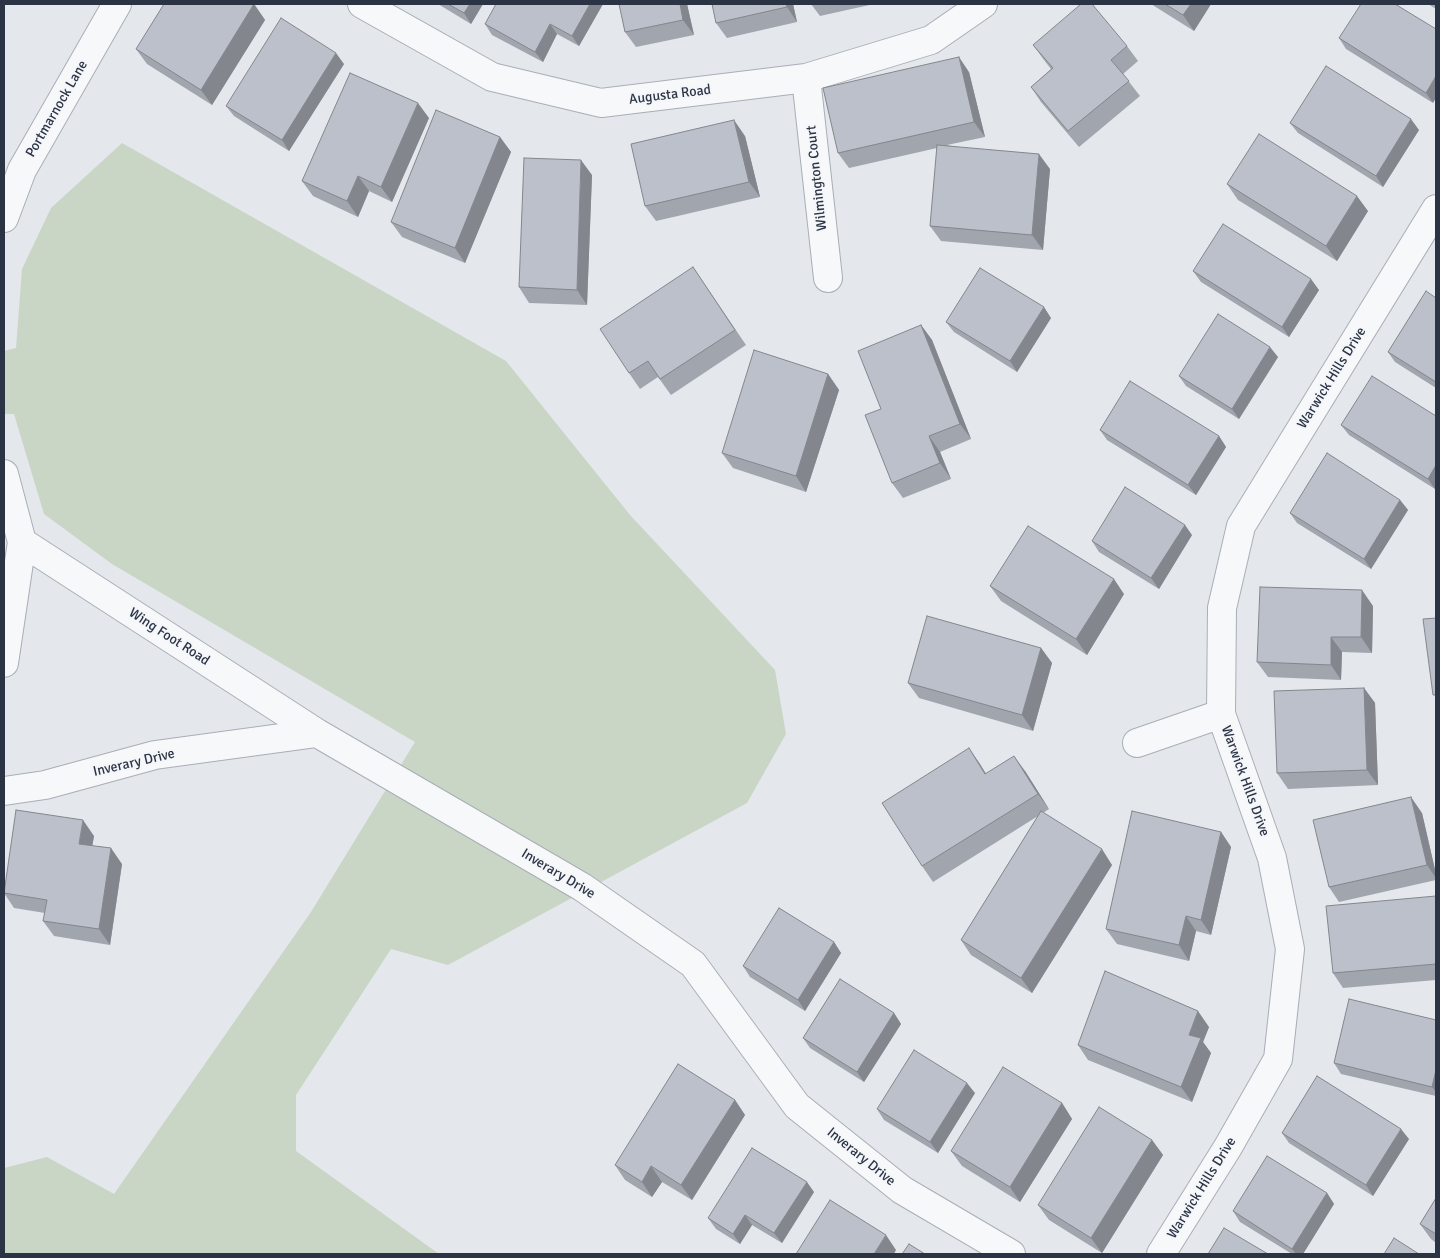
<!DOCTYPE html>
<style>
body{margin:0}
#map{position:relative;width:1440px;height:1258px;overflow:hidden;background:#e4e7ec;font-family:Signika,sans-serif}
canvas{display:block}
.frame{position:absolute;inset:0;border:5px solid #2b3445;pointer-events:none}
</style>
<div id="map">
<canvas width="1440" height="1258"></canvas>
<div class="frame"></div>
</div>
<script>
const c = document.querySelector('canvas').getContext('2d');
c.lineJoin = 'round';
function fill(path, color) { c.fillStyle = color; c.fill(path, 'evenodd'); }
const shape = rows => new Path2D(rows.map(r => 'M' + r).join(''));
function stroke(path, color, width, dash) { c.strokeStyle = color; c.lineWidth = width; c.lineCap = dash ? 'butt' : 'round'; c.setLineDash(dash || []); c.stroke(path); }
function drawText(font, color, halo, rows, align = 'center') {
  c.font = font + ' Signika,sans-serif'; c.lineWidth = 4; c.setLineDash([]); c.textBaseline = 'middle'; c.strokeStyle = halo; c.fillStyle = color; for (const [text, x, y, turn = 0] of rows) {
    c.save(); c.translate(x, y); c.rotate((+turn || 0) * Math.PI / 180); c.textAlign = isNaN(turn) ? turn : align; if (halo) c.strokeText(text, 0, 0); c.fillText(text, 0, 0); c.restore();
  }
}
const green = shape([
 [122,143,506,361,630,515,775,670,786,734,747,803,448,965,391,949,296,1095,296,1151,439,1254,4,1254,4,1168,47,1157,114,1194,311,912,415,742,112,564,44,514,14,414,4,414,4,351,16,348,22,269,51,208]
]);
const minor = shape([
 [362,4,492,77,601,103,806,78,931,40,983,4],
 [806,78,828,278],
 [4,218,22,170,117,4],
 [4,474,22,542,4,663],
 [22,542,317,733],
 [1137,743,1221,714],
 [4,791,45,785,155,755,317,733,582,887,693,964,797,1106,902,1190,1011,1254],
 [1161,1254,1228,1147,1278,1059,1290,949,1272,858,1221,714,1222,608,1241,526,1436,209]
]);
const wall = shape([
 [254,4,265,20,212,105,147,64,136,49],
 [438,4,483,4,471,24],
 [603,4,579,46,557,34,543,62,492,35,485,24],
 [619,4,687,4,694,35,636,47,625,32],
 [712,4,793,4,797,22,727,38,716,23],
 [811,4,874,4,820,16],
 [1151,4,1211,4,1194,31],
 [1395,4,1433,103,1346,49,1339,38],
 [1428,4,1436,4,1436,9],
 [1033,45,1127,46,1138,61,1123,74,1140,96,1079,147,1041,102,1031,87,1051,69,1044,60],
 [344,64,289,151,234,116,226,106],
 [969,72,985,137,947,145,1050,169,1043,250,941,241,930,226,937,148,849,168,838,153],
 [429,118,392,202,369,191,358,217,313,196,302,181],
 [1290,123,1419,130,1383,187,1298,133],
 [745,136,760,197,656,221,645,206],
 [500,137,511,152,465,263,402,237,391,222],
 [592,175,587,305,529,303,519,287],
 [1227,184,1368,211,1337,261,1238,200],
 [693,267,746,345,671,395,658,377,640,389,629,373],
 [1193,271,1319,290,1289,337,1201,282],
 [1436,298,1436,388,1395,362,1388,352],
 [1051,318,1017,372,954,332,946,322],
 [921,325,932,340,971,439,940,452,951,479,903,498,892,483,881,409],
 [1278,357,1239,419,1186,386,1179,376],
 [828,374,839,390,806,492,733,468,722,453],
 [1436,416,1436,487,1435,489,1349,435,1341,425],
 [1100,430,1219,436,1226,447,1196,495,1107,440],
 [1400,500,1408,510,1371,569,1297,523,1290,513],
 [1192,535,1159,589,1099,552,1092,541],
 [990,586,1124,594,1087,655,1001,601],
 [1373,606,1372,653,1342,652,1341,680,1268,677,1257,662],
 [1041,648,1052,663,1033,731,919,698,908,683],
 [1364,688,1375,703,1378,785,1288,789,1277,773],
 [969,748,986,774,1025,771,1049,809,1043,813,1112,865,1032,993,971,955,961,940,1038,816,933,882,922,866],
 [1422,813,1436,874,1436,880,1339,902,1329,887],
 [1221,832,1231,847,1211,935,1196,931,1189,961,1117,944,1106,929],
 [94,836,92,846,122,864,110,945,54,936,43,921,45,913,14,908,4,893],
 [1436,896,1436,980,1343,988,1333,973],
 [834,942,841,953,805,1011,750,977,743,966],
 [894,1013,901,1024,864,1082,810,1048,803,1038],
 [1436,1020,1436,1096,1341,1074,1334,1063],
 [1209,1027,1203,1042,1211,1053,1192,1102,1088,1060,1078,1045],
 [975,1093,938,1153,884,1120,877,1109],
 [735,1100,745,1115,692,1200,662,1182,652,1197,625,1180,615,1165],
 [1062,1103,1072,1119,1020,1202,962,1166,951,1151],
 [1282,1133,1409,1139,1373,1196,1289,1143],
 [1152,1140,1163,1155,1102,1253,1049,1220,1038,1205],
 [814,1192,782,1243,752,1225,740,1244,716,1229,708,1218],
 [1327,1193,1334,1204,1303,1254,1292,1254,1240,1222,1233,1211],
 [1436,1198,1436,1243,1431,1239,1420,1224]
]);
const shadedWall = shape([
 [254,4,265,20,212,105,201,90],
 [470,4,483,4,471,24,464,13],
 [590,4,603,4,579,46,572,36],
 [680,4,687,4,694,35,683,20],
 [786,4,793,4,797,22,787,7],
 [1191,4,1211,4,1194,31,1183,15],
 [550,24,557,34,543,62,535,52],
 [336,53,344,64,289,151,282,140],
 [959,57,969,72,985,137,974,122],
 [1436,76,1436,98,1433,103,1426,93],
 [418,103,429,118,392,202,381,187],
 [1411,119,1419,130,1383,187,1376,176],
 [734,120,745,136,760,197,749,182],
 [500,137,511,152,465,263,455,248],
 [1039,154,1050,169,1043,250,1032,235],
 [581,160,592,175,587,305,577,290],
 [358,176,369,191,358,217,347,201],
 [1357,196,1368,211,1337,261,1326,246],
 [1311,279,1319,290,1289,337,1282,327],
 [1044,307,1051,318,1017,372,1010,361],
 [921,325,932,340,971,439,960,424],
 [1270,347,1278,357,1239,419,1232,409],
 [828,374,839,390,806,492,796,476],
 [929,436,940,452,951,479,940,463],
 [1219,436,1226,447,1196,495,1188,485],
 [1436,465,1436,487,1435,489,1428,479],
 [1400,500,1408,510,1371,569,1364,559],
 [1185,525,1192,535,1159,589,1151,578],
 [1114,579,1124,594,1087,655,1076,639],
 [1362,590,1373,606,1372,653,1361,637],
 [1331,637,1342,652,1341,680,1331,665],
 [1041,648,1052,663,1033,731,1022,715],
 [1364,688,1375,703,1378,785,1367,770],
 [969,748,980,764,996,790,985,774],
 [1014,756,1025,771,1049,809,1038,794],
 [1411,797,1422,813,1436,874,1436,878,1427,865],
 [83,820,94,836,90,859,79,844],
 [1221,832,1231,847,1211,935,1201,920],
 [111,848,122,864,110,945,99,929],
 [1102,849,1112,865,1032,993,1021,978],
 [1186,916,1196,931,1189,961,1179,945],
 [834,942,841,953,805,1011,798,1000],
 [1198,1011,1209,1027,1203,1042,1211,1053,1192,1102,1181,1087,1189,1035],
 [894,1013,901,1024,864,1082,857,1072],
 [1436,1070,1436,1092,1432,1087],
 [967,1083,975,1093,938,1153,930,1142],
 [735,1100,745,1115,692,1200,681,1185],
 [1062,1103,1072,1119,1020,1202,1010,1187],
 [1401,1129,1409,1139,1373,1196,1366,1185],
 [1152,1140,1163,1155,1102,1253,1091,1238],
 [651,1166,662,1182,652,1197,642,1182],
 [807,1182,814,1192,782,1243,774,1233],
 [1327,1193,1334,1204,1303,1254,1296,1254,1292,1249],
 [745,1215,752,1225,740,1244,733,1234],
 [886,1235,896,1250,894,1254,874,1254]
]);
const building = shape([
 [164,4,254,4,201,90,136,49,164,4],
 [448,4,470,4,464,13,448,4],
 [496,4,590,4,572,36,550,24,535,52,485,24,496,4],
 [619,4,680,4,683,20,625,32,619,4],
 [712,4,786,4,787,7,716,23,712,4],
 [1081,4,1092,4,1127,46,1111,60,1129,81,1068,131,1031,87,1053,68,1033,45,1081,4],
 [1165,4,1191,4,1183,15,1165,4],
 [1361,4,1395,4,1436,29,1436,76,1426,93,1339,38,1361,4],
 [281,18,336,53,282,140,226,106,281,18],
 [959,57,974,122,838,153,823,88,959,57],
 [1326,66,1411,119,1376,176,1290,123,1326,66],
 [350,73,418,103,381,187,358,176,347,201,302,181,350,73],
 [436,110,500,137,455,248,391,222,436,110],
 [734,120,749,182,645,206,631,144,734,120],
 [1259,134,1357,196,1326,246,1227,184,1259,134],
 [937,145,1039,154,1032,235,930,226,937,145],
 [524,158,581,160,577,290,519,287,524,158],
 [1223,224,1311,279,1282,327,1193,271,1223,224],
 [693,267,735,330,660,379,648,361,629,373,600,329,693,267],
 [980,268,1044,307,1010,361,946,322,980,268],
 [1426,291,1436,298,1436,382,1388,352,1426,291],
 [1218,314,1270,347,1232,409,1179,376,1218,314],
 [921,325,960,424,929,436,940,463,892,483,865,415,881,409,858,351,921,325],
 [754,350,828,374,796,476,722,453,754,350],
 [1372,376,1436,416,1436,465,1428,479,1341,425,1372,376],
 [1130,381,1219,436,1188,485,1100,430,1130,381],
 [1327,453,1400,500,1364,559,1290,513,1327,453],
 [1125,487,1185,525,1151,578,1092,541,1125,487],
 [1028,526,1114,579,1076,639,990,586,1028,526],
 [1260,587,1362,590,1361,637,1331,637,1331,665,1257,662,1260,587],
 [927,616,1041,648,1022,715,908,683,927,616],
 [1436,618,1436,695,1433,695,1423,619,1436,618],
 [1364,688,1367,770,1277,773,1274,691,1364,688],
 [969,748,985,774,1014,756,1038,794,922,866,882,803,969,748],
 [1411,797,1427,865,1329,887,1313,820,1411,797],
 [16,810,83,820,79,844,111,848,99,929,43,921,47,900,4,893,16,810],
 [1041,811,1102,849,1021,978,961,940,1041,811],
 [1132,811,1221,832,1201,920,1186,916,1179,945,1106,929,1132,811],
 [1436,896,1436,964,1333,973,1326,906,1436,896],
 [779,908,834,942,798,1000,743,966,779,908],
 [1105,971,1198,1011,1189,1035,1201,1038,1181,1087,1078,1045,1105,971],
 [840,979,894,1013,857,1072,803,1038,840,979],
 [1349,999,1436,1020,1436,1070,1432,1087,1334,1063,1349,999],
 [914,1050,967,1083,930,1142,877,1109,914,1050],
 [678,1064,735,1100,681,1185,651,1166,642,1182,615,1165,678,1064],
 [1003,1067,1062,1103,1010,1187,951,1151,1003,1067],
 [1317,1076,1401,1129,1366,1185,1282,1133,1317,1076],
 [1099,1107,1152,1140,1091,1238,1038,1205,1099,1107],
 [752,1148,807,1182,774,1233,745,1215,733,1234,708,1218,752,1148],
 [1267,1156,1327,1193,1292,1249,1233,1211,1267,1156],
 [1436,1198,1436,1234,1420,1224,1436,1198],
 [830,1200,886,1235,874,1254,796,1254,830,1200],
 [1224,1228,1268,1254,1208,1254,1224,1228],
 [1394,1238,1419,1254,1384,1254,1394,1238],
 [909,1244,925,1254,902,1254,909,1244]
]);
const streetNames = [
 ["Augusta Road",670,95,-7],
 ["Portmarnock Lane",57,109,-60],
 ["Wilmington Court",817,178,-96],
 ["Warwick Hills Drive",1332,378,-58],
 ["Wing Foot Road",169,637,33],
 ["Inverary Drive",134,763,-13],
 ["Warwick Hills Drive",1245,781,70],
 ["Inverary Drive",558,874,31],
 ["Inverary Drive",861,1157,39],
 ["Warwick Hills Drive",1202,1188,-58]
];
fill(green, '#c9d6c5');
stroke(minor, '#a9aeb7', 30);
stroke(minor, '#f7f8fa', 28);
fill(wall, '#a1a5ae');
fill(shadedWall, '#83868d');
fill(building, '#bbc0ca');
stroke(building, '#83868d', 1);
drawText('14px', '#2b3445', '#f4f6f9', streetNames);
</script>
